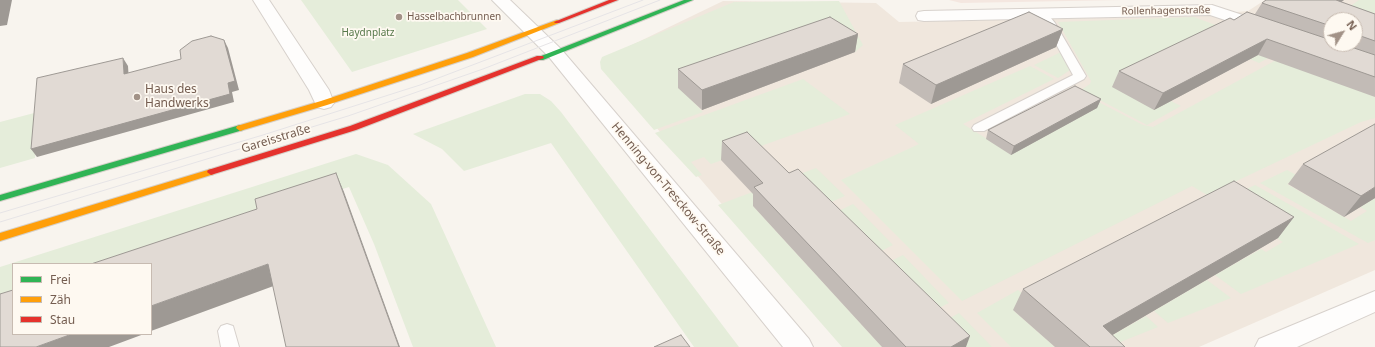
<!DOCTYPE html>
<meta charset="utf-8">
<style>
body{margin:0}
#map{position:relative;width:1375px;height:347px;overflow:hidden;background:#f8f4ee;font-family:"Noto Sans",sans-serif}
canvas{display:block}
.legend{position:absolute;left:12px;top:263px;width:140px;height:72px;box-sizing:border-box;background:#fef9f1;border:1px solid #c7bbb1;margin:0;padding:5px 7px;list-style:none;font-size:12px;color:#745d50}
.legend li{display:flex;align-items:center;gap:8px;height:20px}
.legend b{width:20px;border:1px solid #c7bbb1}
.north{position:absolute;left:1323px;top:12px;width:40px;height:40px;box-sizing:border-box;background:#fef9f1;border:1px solid #c7bbb1;border-radius:50%;rotate:53deg;font-size:11px;font-weight:700;line-height:16px;text-align:center;color:#745d50}
.north::after{content:'';display:block;margin:auto;width:14px;height:18px;background:#a29287;clip-path:polygon(50% 0,100% 100%,50% 72%,0 100%)}
</style>
<div id="map">
<canvas width="1375" height="347"></canvas>
<ul class="legend">
<li><b style="height:5px;background:#30b455"></b>Frei</li>
<li><b style="height:5px;background:#ff9f0a"></b>Zäh</li>
<li><b style="height:5px;background:#e5322d"></b>Stau</li>
</ul>
<div class="north">N</div>
</div>
<script>
const c = document.querySelector('canvas').getContext('2d');
c.lineJoin = 'round';
function fill(path, color) { c.fillStyle = color; c.fill(path, 'evenodd'); }
const shape = rows => new Path2D(rows.map(r => 'M' + r).join(''));
function stroke(path, color, width, dash) { c.strokeStyle = color; c.lineWidth = width; c.lineCap = dash ? 'butt' : 'round'; c.setLineDash(dash || []); c.stroke(path); }
function drawText(font, color, halo, rows, align = 'center') {
  c.font = font + ' "Noto Sans",sans-serif'; c.lineWidth = 3.5; c.setLineDash([]); c.textBaseline = 'middle'; c.strokeStyle = halo; c.fillStyle = color; for (const [text, x, y, turn = 0] of rows) {
    c.save(); c.translate(x, y); c.rotate((+turn || 0) * Math.PI / 180); c.textAlign = isNaN(turn) ? turn : align; if (halo) c.strokeText(text, 0, 0); c.fillText(text, 0, 0); c.restore();
  }
}
const residential = shape([
 [1265,0,1375,0,1375,270,1199,347,844,347,608,71,607,57,723,1,876,3,899,22,1191,16,1248,11],
 [1331,20,1355,20,1355,44,1331,44]
]);
const commercial = shape([
 [949,0,1122,0,961,3]
]);
const green = shape([
 [301,0,458,0,487,29,352,72],
 [1359,0,1375,0,1375,32,1355,20,1335,17],
 [839,1,863,45,855,52,679,87,703,112,654,130,601,69,600,62,602,57,734,2],
 [1194,17,1283,50,1259,63,1250,59,1263,52,1154,110,1171,101,1181,106,1147,125,1081,90,1090,84,1091,81,1058,22],
 [1061,52,1070,70,1058,78,1034,65],
 [1291,52,1375,97,1375,118,1361,122,1207,195,1192,186,962,301,841,180,919,144,895,125,1030,66,1054,79,963,124,1011,154,1077,91,1143,125,1153,127],
 [803,79,850,114,711,164,704,157,691,162,702,175,696,177,655,133],
 [525,94,540,94,551,101,561,112,739,347,694,347,551,143,464,171,442,149,413,134],
 [38,112,35,158,0,168,0,122],
 [356,154,388,165,431,204,496,347,413,347,374,244,349,187,258,215,132,264,13,264,13,304,0,308,0,267],
 [816,168,845,196,815,209,753,206,882,347,842,347,718,205],
 [1287,170,1300,177,1287,184,1351,221,1367,211,1360,207,1375,198,1375,240,1368,243,1260,183],
 [1255,185,1359,244,1241,294,1215,275,1261,249,1266,252,1283,242,1220,202],
 [853,204,893,245,866,259,824,218],
 [903,255,949,303,923,316,875,269],
 [1207,280,1231,298,1168,323,1154,311],
 [1018,290,1031,301,1014,311,1055,347,1011,347,977,313],
 [959,313,992,347,954,347,934,327],
 [1146,316,1158,327,1108,347,1092,347]
]);
const lane = shape([
 [1042,11,1046,12,1055,23,1086,76,1084,79,984,131,974,131,972,128,974,125,1073,75,1045,24,1037,14,1042,11],
 [227,324,233,326,239,347,221,347,218,331,221,326,227,324]
]);
const street = shape([
 [253,0,269,0,329,90,334,103,331,107,324,109,317,107,309,90,253,0],
 [492,0,510,0,561,49,809,339,813,347,783,347,549,57,492,0],
 [1212,5,1270,24,1273,28,1270,32,1264,33,1210,15,924,21,918,20,916,16,918,12,924,11,1212,5],
 [1375,291,1375,312,1297,347,1255,347,1259,339,1375,291]
]);
const fast = shape([
 [684,0,693,0,543,60,537,60,536,58,684,0],
 [240,125,244,128,243,130,0,201,0,195,240,125]
]);
const slow = shape([
 [557,20,559,21,559,23,473,57,327,105,243,130,240,131,236,128,237,126,321,101,467,53,557,20],
 [211,169,215,172,214,174,0,241,0,233,211,169]
]);
const jam = shape([
 [609,0,618,0,559,23,555,23,554,22,609,0],
 [537,56,543,56,544,58,356,130,214,174,211,175,207,172,208,170,350,126,537,56]
]);
const tram = shape([
 [0,213,263,135,420,85,643,0],
 [0,222,348,116,483,69,660,0]
]);
const wall = shape([
 [1344,0,1341,2,1375,14,1375,97,1258,55,1154,110,1112,87,1119,71,1234,20,1255,14,1262,3],
 [1331,20,1355,20,1355,44,1331,44],
 [1063,29,1056,47,931,104,899,83,903,64],
 [858,34,855,52,702,110,678,88,678,69],
 [1101,99,1097,108,1011,155,986,139,988,130],
 [722,141,966,347,882,347,753,206,753,194,721,160],
 [1303,164,1375,198,1344,217,1288,184],
 [1294,217,1278,238,1112,335,1125,347,1055,347,1013,310,1023,289]
]);
const shadedWall = shape([
 [0,0,12,0,7,25,0,26],
 [1332,0,1344,0,1323,14],
 [1063,29,1056,47,931,104,936,85],
 [858,34,855,52,702,110,702,90],
 [1267,39,1258,55,1154,110,1163,93],
 [224,40,228,48,239,90,232,92,234,102,37,157,31,149,228,83],
 [123,58,128,66,129,82,124,74],
 [1101,99,1097,108,1011,155,1014,146],
 [336,173,344,192,400,347,399,347],
 [1375,187,1375,198,1344,217,1361,196],
 [1294,217,1278,238,1092,347,1103,326],
 [268,264,279,284,151,331,151,306],
 [72,334,144,334,109,347,36,347],
 [970,336,966,347,951,347]
]);
const building = shape([
 [1266,0,1336,0,1375,14,1375,41,1355,34,1355,20,1331,20,1331,26,1262,3,1266,0],
 [1029,12,1063,29,936,85,903,64,1029,12],
 [1247,12,1331,40,1331,44,1342,44,1375,55,1375,77,1267,39,1163,93,1119,71,1230,18,1234,20,1247,12],
 [830,17,858,34,702,90,678,69,830,17],
 [211,36,224,40,235,81,228,83,230,94,31,149,37,78,123,58,124,74,181,59,180,50,192,41,211,36],
 [1075,86,1101,99,1014,146,988,130,1075,86],
 [1375,124,1375,187,1361,196,1303,164,1375,124],
 [747,132,789,173,798,169,970,336,951,347,906,347,754,187,763,183,722,141,747,132],
 [336,173,399,347,286,347,268,264,151,306,151,264,91,264,257,209,255,199,336,173],
 [1234,181,1294,217,1103,326,1125,347,1090,347,1023,289,1234,181],
 [13,290,13,334,72,334,36,347,0,347,0,294,13,290],
 [681,335,690,347,654,347,681,335]
]);
const markers = [
 [399,17,4,"#a29287"],
 [137,97,4,"#a29287"]
];
const farStreetnames = [
 ["Rollenhagenstraße",1166,11,-1]
];
const farPoinames = [
 ["Hasselbachbrunnen",407,17]
];
const farParknames = [
 ["Haydnplatz",368,33]
];
const poiNames = [
 ["Haus des",145,90],
 ["Handwerks",145,104]
];
const streetNames = [
 ["Gareisstraße",276,139,-17],
 ["Henning-von-Tresckow-Straße",668,189,50]
];
fill(residential, '#f0e7dd');
fill(commercial, '#f4e7e0');
fill(green, '#e5edda');
stroke(lane, '#d7d1cc', 2);
stroke(street, '#d7d1cc', 2);
stroke(fast, '#d6d0c9', 2);
stroke(slow, '#d6d0c9', 2);
stroke(jam, '#d6d0c9', 2);
fill(lane, '#fefdfc');
fill(street, '#fefdfc');
fill(fast, '#30b455');
fill(slow, '#ff9f0a');
fill(jam, '#e5322d');
stroke(tram, '#e6e4e6', 1);
fill(wall, '#c2bbb6');
fill(shadedWall, '#9e9994');
fill(building, '#e1dad4');
stroke(building, '#9e9994', 1);
for (const [x, y, r, color] of markers) { const dot = new Path2D(); dot.arc(x, y, r, 0, 2 * Math.PI); c.fillStyle = color; c.fill(dot); stroke(dot, '#fef9f1', 1.5); }
drawText('10px', '#745d50', '#fef9f1', farStreetnames);
drawText('10px', '#745d50', '#fef9f1', farPoinames, 'left');
drawText('10px', '#567849', '#fef9f1', farParknames);
drawText('12px', '#745d50', '#fef9f1', poiNames, 'left');
drawText('12px', '#745d50', '#fef9f1', streetNames);
</script>
